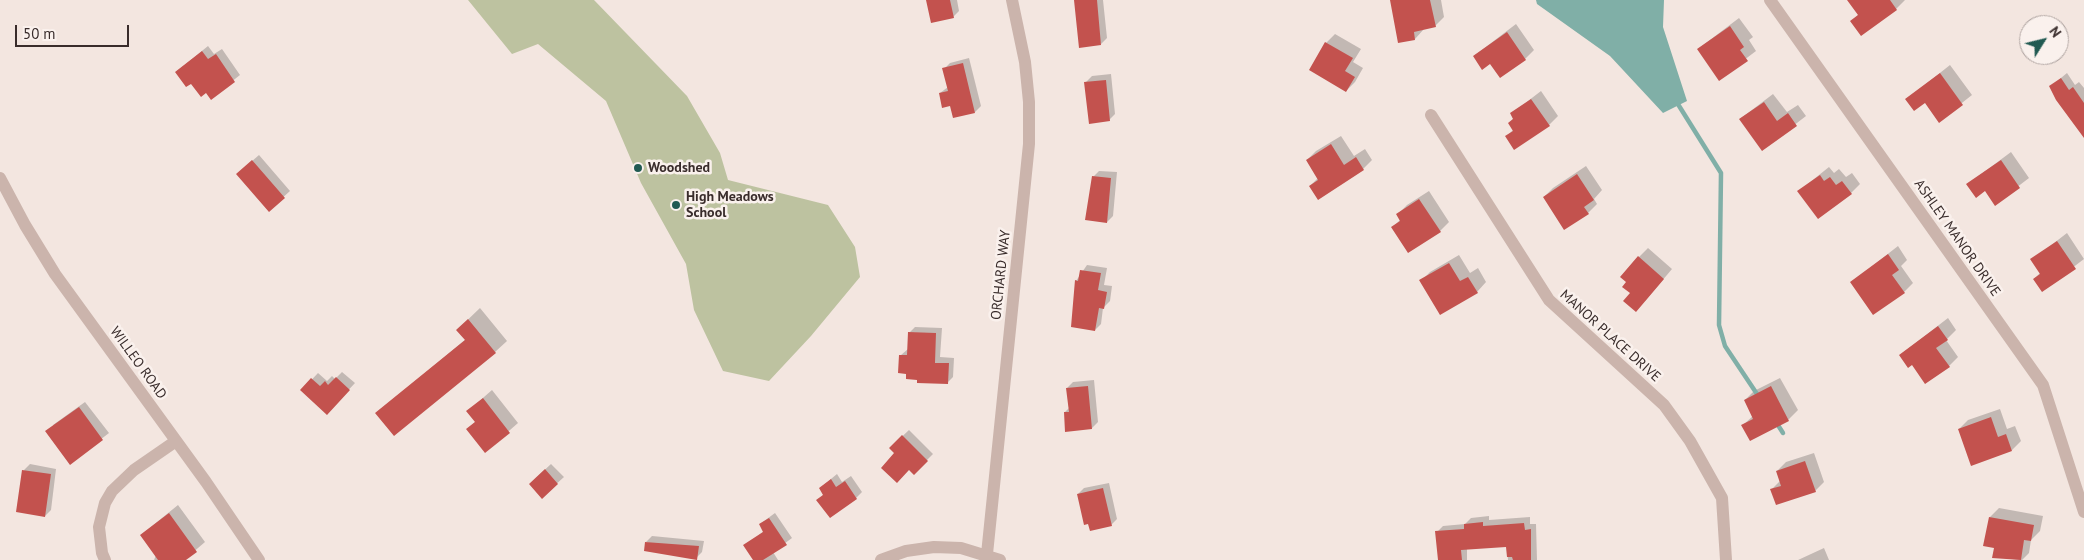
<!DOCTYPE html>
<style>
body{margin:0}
#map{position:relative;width:2084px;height:560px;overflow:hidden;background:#f3e6e0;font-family:"PT Sans",sans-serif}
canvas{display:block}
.north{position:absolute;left:2019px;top:15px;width:50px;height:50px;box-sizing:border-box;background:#faf1ed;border:1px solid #ada29f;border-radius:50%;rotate:54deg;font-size:14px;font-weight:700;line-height:20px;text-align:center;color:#392c2b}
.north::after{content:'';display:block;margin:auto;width:18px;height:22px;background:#215a52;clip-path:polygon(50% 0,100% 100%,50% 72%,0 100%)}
.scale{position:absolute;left:15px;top:25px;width:114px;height:22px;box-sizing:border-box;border:2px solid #392c2b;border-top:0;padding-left:6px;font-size:15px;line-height:18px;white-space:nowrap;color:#392c2b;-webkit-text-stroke:4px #faf1ed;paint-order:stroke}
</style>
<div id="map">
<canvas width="2084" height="560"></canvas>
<div class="north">N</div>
<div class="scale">50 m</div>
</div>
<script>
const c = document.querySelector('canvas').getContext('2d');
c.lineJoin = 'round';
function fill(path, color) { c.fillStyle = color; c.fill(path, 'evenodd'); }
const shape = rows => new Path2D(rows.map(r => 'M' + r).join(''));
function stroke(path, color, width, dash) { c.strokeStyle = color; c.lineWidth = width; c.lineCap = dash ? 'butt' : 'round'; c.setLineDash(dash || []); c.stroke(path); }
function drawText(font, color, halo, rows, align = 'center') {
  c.font = font + ' "PT Sans",sans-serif'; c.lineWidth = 5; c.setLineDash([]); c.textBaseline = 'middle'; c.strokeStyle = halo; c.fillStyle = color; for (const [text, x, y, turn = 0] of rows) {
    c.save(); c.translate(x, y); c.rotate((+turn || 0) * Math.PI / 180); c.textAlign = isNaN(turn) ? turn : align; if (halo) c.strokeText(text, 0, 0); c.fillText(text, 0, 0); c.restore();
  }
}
const green = shape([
 [468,0,594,0,687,96,720,153,728,180,828,205,855,247,860,277,811,336,769,381,723,371,694,310,686,264,641,183,606,101,538,44,512,54]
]);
const water = shape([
 [1536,0,1664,0,1663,27,1687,101,1663,113,1610,56,1537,4]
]);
const shadow = shape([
 [927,0,957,0,959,11,953,17],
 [1075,0,1103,0,1107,38,1101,44],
 [1392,0,1441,0,1444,17,1435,26,1424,29,1415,39,1399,42],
 [1849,0,1905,0,1896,9,1852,21,1859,14],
 [1739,18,1753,37,1749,40,1756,51,1719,79,1698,49],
 [1516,24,1534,50,1525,59,1490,63,1474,56],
 [1335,34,1361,49,1353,62,1363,68,1355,82,1346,91,1326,43],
 [208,46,214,54,222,49,240,75,211,98,206,92,176,72],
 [969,58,981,106,975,112,954,117,951,104,940,93,948,87,944,69,950,63],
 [1950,65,1972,95,1939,121,1925,102,1907,99],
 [2067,73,2075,85,2079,82,2084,88,2084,117,2050,87],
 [1111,74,1115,114,1109,120,1086,82,1092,76],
 [1541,91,1558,116,1549,125,1507,136,1514,129,1509,123,1514,118,1511,114],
 [1773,94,1787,112,1798,105,1806,116,1762,150,1740,119],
 [1341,136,1354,156,1365,149,1372,160,1363,169,1310,186,1318,178,1307,160,1316,151],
 [2011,152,2029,178,1995,204,1985,190,1968,184],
 [259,155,290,191,269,210,243,169],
 [1586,166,1602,190,1594,199,1597,204,1588,213,1544,197,1553,188],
 [1829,167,1834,173,1839,169,1846,177,1852,173,1860,184,1851,193,1799,191],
 [1099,171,1117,172,1113,216,1107,222,1093,177],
 [1429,191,1449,222,1440,231,1393,227,1401,219,1398,214,1407,205],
 [2067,233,2084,259,2042,291,2034,279,2041,272,2032,260],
 [1898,246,1907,260,1901,266,1913,283,1904,292,1852,282],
 [1648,248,1672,269,1645,301,1631,293,1639,257],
 [1459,255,1470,273,1478,268,1486,282,1477,292,1440,313,1421,281,1430,272],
 [1087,265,1107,268,1104,285,1112,286,1110,301,1103,308,1101,324,1095,330,1076,281],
 [480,308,507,341,495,352,377,413,466,339,457,330],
 [1948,318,1956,330,1946,340,1958,357,1949,366,1912,364,1900,355],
 [915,327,942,328,940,357,954,358,953,377,947,383,918,379,907,372,901,355,908,349,909,333],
 [342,372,355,383,327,413,302,390,318,373,327,381,332,376,335,379],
 [1780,378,1798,410,1788,420,1750,439,1743,425,1753,416,1745,400,1754,391],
 [1094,380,1098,422,1092,428,1065,412,1069,408,1067,388,1073,382],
 [492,390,518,423,486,451,468,429,476,421,468,411],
 [85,402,109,433,70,463,53,425],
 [2000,409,2007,429,2015,426,2021,441,2012,450,1959,429,1968,420],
 [909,430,933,454,914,473,890,448],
 [1814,453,1824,482,1815,491,1772,489,1780,481,1777,471,1786,462],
 [30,464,56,469,51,510,45,516,24,470],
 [551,464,564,477,542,497,536,478],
 [837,474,842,482,851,476,862,492,856,498,818,500,824,494,820,488],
 [1109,483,1117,519,1111,525,1089,522,1078,494,1084,488],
 [178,505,205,542,184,560,154,560,156,555,141,535],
 [1999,508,2043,516,2040,531,2031,540,2029,553,2022,560,1993,557,1995,547,1990,517],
 [775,513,792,538,773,552,778,560,754,560,745,546,764,531,760,524],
 [1489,516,1489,520,1530,517,1530,524,1536,524,1537,560,1508,560,1507,545,1467,548,1467,560,1439,560,1437,532,1443,526,1465,524,1471,518],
 [652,536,704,541,702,552,696,558,646,542],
 [1824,548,1829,560,1798,560]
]);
const stream = shape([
 [1676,101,1721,173,1719,325,1725,346,1759,397],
 [1776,422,1783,433]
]);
const building = shape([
 [926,0,950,0,954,18,931,23],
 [1074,0,1097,0,1101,45,1079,48],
 [1390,0,1430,0,1436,27,1414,32,1415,40,1398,43],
 [1847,0,1890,0,1897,10,1861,36,1850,21,1858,15],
 [1730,26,1744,47,1740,50,1748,61,1719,81,1697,49],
 [1507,32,1526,60,1500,78,1490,64,1482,70,1473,56],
 [1325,42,1353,58,1345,71,1355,77,1346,92,1309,70],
 [202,51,208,59,216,54,235,82,211,100,206,93,201,97,191,84,186,87,175,72],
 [963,63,975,113,953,118,950,106,942,108,939,93,948,91,942,68],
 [1940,73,1963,105,1939,123,1925,103,1914,111,1905,99],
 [2061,78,2069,90,2073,87,2084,103,2084,138,2056,100,2049,86],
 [1106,80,1110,121,1089,124,1084,82],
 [1531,99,1550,126,1514,150,1505,136,1513,131,1508,123,1513,119,1510,113],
 [1764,102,1777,121,1788,113,1797,126,1762,151,1739,119],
 [1331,144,1344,165,1356,157,1364,170,1318,200,1309,186,1318,180,1306,160],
 [252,160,285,198,269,212,236,174],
 [2001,160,2020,188,1995,206,1985,191,1976,198,1966,184],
 [1577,174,1594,200,1584,207,1589,214,1564,230,1543,197],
 [1820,175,1824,181,1830,177,1836,185,1842,181,1852,194,1818,219,1797,191],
 [1092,176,1111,178,1107,223,1085,220],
 [1419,199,1441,232,1408,253,1391,227,1400,221,1396,214],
 [2057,241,2076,269,2042,292,2033,279,2040,274,2030,259],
 [1888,254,1899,270,1892,275,1905,293,1873,315,1850,282],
 [1638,256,1664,279,1636,312,1623,301,1630,293,1622,287,1626,282,1620,277],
 [1449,263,1460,281,1468,277,1478,293,1440,315,1419,280],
 [1080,270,1101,273,1098,290,1107,292,1104,309,1099,308,1095,331,1071,327,1075,280,1078,281],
 [468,319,496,353,394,436,375,413,465,340,456,330],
 [1938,326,1948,340,1936,348,1950,367,1925,384,1912,365,1908,368,1899,355],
 [908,332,936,333,935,363,949,363,948,384,917,383,917,380,906,379,906,374,898,373,899,355,907,355],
 [336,377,350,390,327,415,300,390,311,378,320,386,325,381,328,385],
 [1088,386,1092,429,1065,432,1064,412,1069,412,1066,388],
 [1771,386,1789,421,1750,441,1741,425,1753,419,1744,400],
 [483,398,510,433,485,453,466,429,475,422,466,411],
 [79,407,103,440,70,465,45,431],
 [1991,417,1998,437,2006,434,2012,451,1971,466,1958,429],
 [902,435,928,461,914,475,909,470,897,483,881,468,894,453,889,448],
 [1805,461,1816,492,1776,505,1770,489,1781,486,1776,471],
 [545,469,558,484,542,499,529,484],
 [22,470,51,474,45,517,16,512],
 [831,479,836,487,845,481,857,499,830,518,816,500,823,495,819,488],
 [1103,488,1112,526,1090,531,1088,524,1084,525,1077,494],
 [169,513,197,552,186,560,158,560,140,535],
 [1989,517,2034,525,2031,541,2024,540,2021,560,1992,558,1994,548,1983,546],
 [769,518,787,545,763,560,753,560,743,545,763,532,759,524],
 [1483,522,1483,526,1524,523,1525,530,1531,529,1531,560,1513,560,1512,557,1507,557,1506,547,1461,550,1462,560,1438,560,1435,531,1464,529,1464,524],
 [645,542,699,546,697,560,644,551]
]);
const minor = shape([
 [1770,0,2043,385,2084,512],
 [1431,115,1549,300,1664,405,1690,441,1722,498,1726,560],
 [0,178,25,225,55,274,206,482,259,560],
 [987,554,1029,144,1029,102,1025,62,1012,0],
 [105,560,102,553,99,527,105,503,112,491,134,470,176,441],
 [881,560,906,551,934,547,961,548,1000,560]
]);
const markers = [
 [638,168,5,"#215a52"],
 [676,205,5,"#215a52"]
];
const poiNames = [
 ["Woodshed",648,168],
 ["High Meadows",686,197],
 ["School",686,213]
];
const streetNames = [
 ["ASHLEY MANOR DRIVE",1957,238,55],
 ["ORCHARD WAY",1001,275,-84],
 ["MANOR PLACE DRIVE",1610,336,42],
 ["WILLEO ROAD",138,363,54]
];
fill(green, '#bdc2a0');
fill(water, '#80afa7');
fill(shadow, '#0003');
stroke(stream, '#80afa7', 4.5);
fill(building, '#c3524e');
stroke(minor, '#cbb4ac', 12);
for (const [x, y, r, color] of markers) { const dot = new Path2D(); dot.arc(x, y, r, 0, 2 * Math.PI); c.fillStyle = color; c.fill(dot); stroke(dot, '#faf1ed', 2); }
drawText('bold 14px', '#392c2b', '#faf1ed', poiNames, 'left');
drawText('14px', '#392c2b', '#faf1ed', streetNames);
</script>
